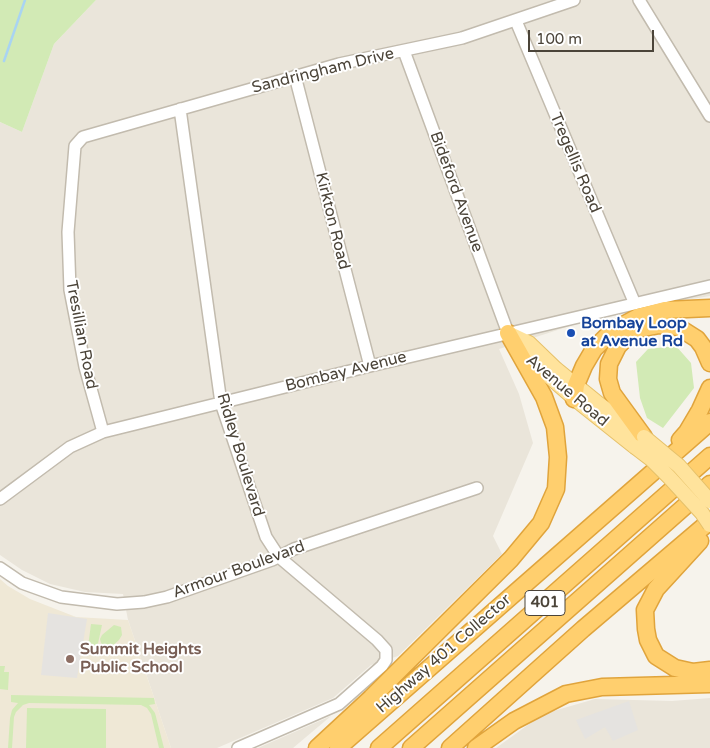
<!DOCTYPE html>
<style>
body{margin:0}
#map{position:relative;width:710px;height:748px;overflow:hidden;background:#f6f3ec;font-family:"Varela Round",sans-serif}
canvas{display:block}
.scale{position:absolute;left:528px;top:30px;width:126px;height:22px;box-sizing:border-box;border:2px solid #4b4439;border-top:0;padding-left:6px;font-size:15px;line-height:18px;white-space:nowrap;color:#4b4439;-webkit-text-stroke:4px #fff;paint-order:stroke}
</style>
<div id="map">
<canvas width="710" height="748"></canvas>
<div class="scale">100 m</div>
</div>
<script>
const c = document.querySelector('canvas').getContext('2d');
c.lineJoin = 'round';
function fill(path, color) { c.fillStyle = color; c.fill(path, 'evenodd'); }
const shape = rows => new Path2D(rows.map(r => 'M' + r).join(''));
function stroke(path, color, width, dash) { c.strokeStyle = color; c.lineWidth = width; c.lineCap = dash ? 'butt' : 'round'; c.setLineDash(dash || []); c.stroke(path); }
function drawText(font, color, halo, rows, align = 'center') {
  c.font = font + ' "Varela Round",sans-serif'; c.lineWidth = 4; c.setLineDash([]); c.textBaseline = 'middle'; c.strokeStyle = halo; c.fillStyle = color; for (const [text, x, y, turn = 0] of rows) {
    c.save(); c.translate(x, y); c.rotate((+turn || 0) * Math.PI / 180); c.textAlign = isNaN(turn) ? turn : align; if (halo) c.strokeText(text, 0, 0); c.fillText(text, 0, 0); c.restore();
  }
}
const residential = shape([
 [96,0,710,0,710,296,655,305,573,325,499,349,519,394,533,443,493,536,502,554,398,656,371,665,333,698,217,748,171,748,128,620,123,594,85,592,50,584,22,570,0,555,0,122,22,132,54,44],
 [710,698,710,748,496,748,543,714,595,699,672,701],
 [331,716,293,748,258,748]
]);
const education = shape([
 [0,579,8,586,30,599,76,617,128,620,171,748,0,748]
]);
const green = shape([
 [0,0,96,0,54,44,22,132,0,122],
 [676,346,691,363,694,388,663,428,647,418,640,398,636,362,648,349],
 [91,624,102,625,97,648,88,647],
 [114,625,121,627,122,635,119,640,110,648,102,647,100,639,102,635],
 [0,666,5,666,4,672,9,672,8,690,0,689],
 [11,695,154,698,155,704,149,705,155,713,164,748,159,748,151,714,147,708,141,705,29,703,23,705,16,712,14,717,12,748,8,748,10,718,12,710,18,703,11,702],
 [27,708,106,709,106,748,26,748]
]);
const parking = shape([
 [48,613,87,619,77,678,41,675],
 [629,701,638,730,613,741,605,727,585,739,576,720]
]);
const stream = shape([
 [4,61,25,0]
]);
const minor = shape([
 [639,0,710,116],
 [516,21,635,304],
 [404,51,508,333],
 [295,76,370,366],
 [180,109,221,403,266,537,279,557,377,640,386,650,386,660,382,666,339,704,238,748],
 [103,432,85,367,70,290,68,232,75,146,83,137,339,64,462,38,574,0],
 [0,499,70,447,103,432,370,366,710,286],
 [0,568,22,583,61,597,117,604,144,602,167,597,272,560,294,549,477,488]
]);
const major = shape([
 [508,333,529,343,556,369,599,404,637,432],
 [523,354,576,400,635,447]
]);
const highway = shape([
 [574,399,576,385,584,366,594,349,612,331,638,317,665,310,710,308],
 [644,437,612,393,608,379,609,364,618,346,628,336,639,329,659,325,678,327,697,339,703,347,710,363],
 [680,440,687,432,700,410,710,388],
 [700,541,656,589,645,610,646,629,648,640,656,656,675,668,693,672,710,670],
 [317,748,371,698,511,559,541,523,556,489,558,457,555,427,544,397,508,333],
 [338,748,710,422],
 [379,748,710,456],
 [411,748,710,484],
 [450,748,583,629,710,521],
 [476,748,514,721,566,694,602,687,710,684]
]);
const majorBridge = shape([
 [644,437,679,466,710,501],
 [635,447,652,460,669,477,702,513,710,525]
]);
const markers = [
 [571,333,5,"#1a4fb4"],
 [70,659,5,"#8d6e63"]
];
const shields = [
 [545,603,40]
];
const shieldNames = [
 ["401",545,603]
];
const streetNames = [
 ["Sandringham Drive",323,71,-14],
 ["Tregellis Road",575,163,67],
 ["Bideford Avenue",456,192,70],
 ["Kirkton Road",332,221,76],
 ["Tresillian Road",81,335,79],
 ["Bombay Avenue",346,372,-14],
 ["Avenue Road",567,391,40],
 ["Ridley Boulevard",240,455,73],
 ["Armour Boulevard",239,570,-20],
 ["Highway 401 Collector",444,654,-41]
];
const transitNames = [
 ["Bombay Loop",581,324],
 ["at Avenue Rd",581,342]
];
const educationNames = [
 ["Summit Heights",80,650],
 ["Public School",80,668]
];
fill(residential, '#eae5da');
fill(education, '#efe8d6');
fill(green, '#d2eab5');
fill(parking, '#e5e3e0');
stroke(stream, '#a9d4f2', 2.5);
stroke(minor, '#c2bbae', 14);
stroke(major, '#e6c16a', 16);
stroke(highway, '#e0a43c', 19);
stroke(minor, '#fff', 11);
stroke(major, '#ffe39c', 14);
stroke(highway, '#ffcf6e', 16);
stroke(majorBridge, '#e6c16a', 16, []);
stroke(majorBridge, '#ffe39c', 14);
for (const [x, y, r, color] of markers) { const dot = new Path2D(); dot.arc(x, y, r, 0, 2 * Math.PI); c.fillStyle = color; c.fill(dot); stroke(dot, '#fff', 2); }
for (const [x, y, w] of shields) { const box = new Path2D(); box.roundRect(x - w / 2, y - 12.5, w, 25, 4); c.fillStyle = '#fff'; c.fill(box); stroke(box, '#4b4439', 1); }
drawText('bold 15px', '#4b4439', null, shieldNames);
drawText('16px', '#4b4439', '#fff', streetNames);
drawText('bold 16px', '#164399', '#fff', transitNames, 'left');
drawText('bold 16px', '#785e54', '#fff', educationNames, 'left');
</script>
